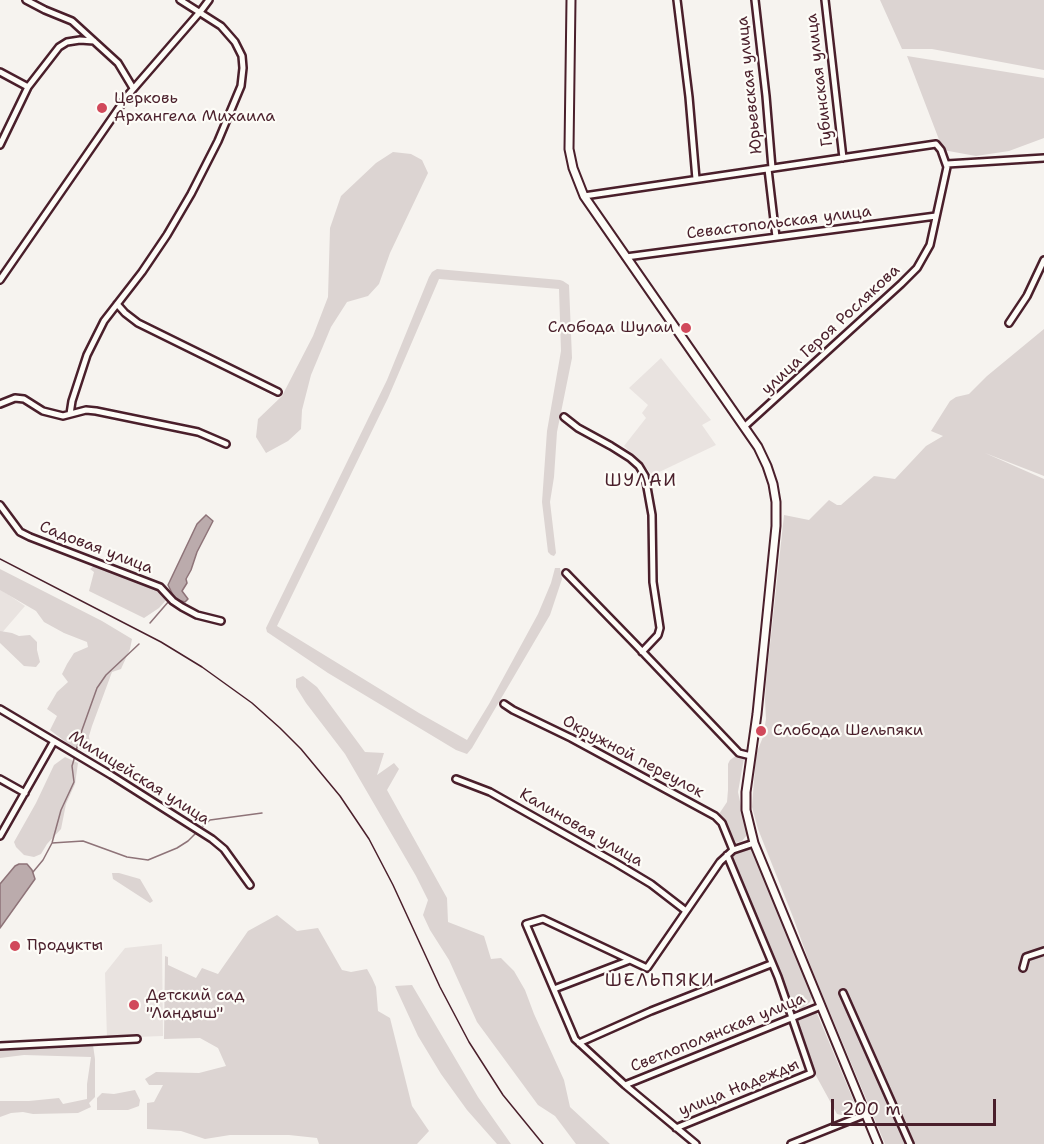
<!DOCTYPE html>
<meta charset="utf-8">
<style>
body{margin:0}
#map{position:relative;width:1044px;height:1144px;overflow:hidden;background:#f6f3ef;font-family:"Shantell Sans",sans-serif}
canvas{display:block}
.scale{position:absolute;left:831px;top:1099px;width:165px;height:27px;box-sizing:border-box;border:3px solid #4a1f2b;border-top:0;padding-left:8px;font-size:18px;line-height:21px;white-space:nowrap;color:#4a1f2b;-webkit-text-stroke:4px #fdfcf7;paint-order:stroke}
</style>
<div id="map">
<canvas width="1044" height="1144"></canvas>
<div class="scale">200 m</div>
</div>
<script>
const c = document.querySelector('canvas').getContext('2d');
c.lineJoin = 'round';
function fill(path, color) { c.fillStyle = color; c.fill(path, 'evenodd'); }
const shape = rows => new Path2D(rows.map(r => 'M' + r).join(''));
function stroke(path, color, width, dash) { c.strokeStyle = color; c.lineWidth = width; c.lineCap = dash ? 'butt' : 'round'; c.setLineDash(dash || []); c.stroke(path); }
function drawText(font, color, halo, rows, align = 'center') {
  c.font = font + ' "Shantell Sans",sans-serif'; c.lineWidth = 4.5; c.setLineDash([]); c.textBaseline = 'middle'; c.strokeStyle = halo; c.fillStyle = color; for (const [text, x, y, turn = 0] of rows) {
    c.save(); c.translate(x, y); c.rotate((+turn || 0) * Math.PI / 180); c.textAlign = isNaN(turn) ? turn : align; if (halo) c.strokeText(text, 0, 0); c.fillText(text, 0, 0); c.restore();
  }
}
const built = shape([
 [661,358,711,420,702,425,716,445,653,475,624,446,646,418,642,413,648,405,629,388],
 [0,589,25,606,0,635],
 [162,944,163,1036,107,1038,105,973,125,948]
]);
const green = shape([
 [880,0,1044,0,1044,70,932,49,902,49],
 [907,56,1044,78,1044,138,1009,151,976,156,943,150],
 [393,152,411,154,422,160,428,173,390,253,379,284,368,296,347,302,331,327,311,375,302,410,301,429,288,441,266,453,256,437,258,419,282,396,313,336,328,297,330,228,341,196,376,163],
 [437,269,560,280,563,281,569,285,572,358,557,432,554,477,550,502,556,553,554,556,551,555,548,552,542,502,547,431,561,351,559,289,439,279,388,398,277,626,419,713,467,740,489,704,538,614,551,583,555,568,560,568,562,579,550,615,472,748,467,754,456,750,328,673,270,634,267,632,266,628,387,380,429,277,432,272],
 [1044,329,1044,476,985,453,1044,479,1044,1144,885,1144,812,970,793,917,758,829,752,807,756,754,763,737,766,719,765,700,766,682,784,515,809,520,829,500,837,505,841,505,874,476,895,479,926,446,943,436,931,431,950,401,956,397,969,394,987,376],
 [95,565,157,589,168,598,159,608,144,618,89,591,94,572,90,569],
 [0,569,102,621,132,639,130,649,121,669,112,672,92,726,89,736,91,753,71,746,50,730,57,716,47,709,57,692,68,682,62,674,67,664,74,653,88,647,87,642,64,633,44,622,36,611,0,590],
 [0,631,12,633,19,636,30,635,37,642,37,650,40,662,36,667,24,666,0,643],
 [303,676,317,687,365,752,384,753,377,775,394,763,399,769,387,790,447,898,448,922,484,936,491,959,501,958,514,971,525,990,534,1014,564,1080,570,1107,610,1144,576,1144,555,1116,538,1105,477,1022,449,960,430,930,423,915,428,900,416,876,345,754,306,703,296,687,296,679],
 [737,755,744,758,738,792,747,835,742,841,736,843,732,840,719,814,727,802,728,790,728,764,730,760],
 [65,757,78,763,75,784,66,804,61,829,47,844,41,854,34,857,24,855,16,847,14,842,36,803,54,765],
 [748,848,752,849,812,997,810,1002,803,1008,794,1010,790,1003,732,859,734,853],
 [112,873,119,873,140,879,153,901,150,903,113,879],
 [277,915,297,931,318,928,342,970,351,972,367,969,372,978,376,987,378,1011,390,1018,412,1106,429,1131,417,1144,319,1144,317,1138,289,1135,230,1135,205,1139,181,1131,147,1129,147,1103,154,1102,163,1085,149,1085,145,1079,156,1072,199,1073,226,1066,218,1048,200,1038,164,1039,165,956,168,957,168,965,196,978,202,968,218,974,248,931],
 [412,985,478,1097,511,1144,497,1144,467,1110,441,1074,418,1036,395,986],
 [816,1011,855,1104,854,1109,849,1114,841,1115,837,1114,814,1072,795,1020,800,1017],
 [93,1045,95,1059,95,1097,89,1103,91,1107,78,1113,33,1114,23,1112,11,1113,0,1117,0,1101,29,1101,59,1098,63,1104,87,1099,87,1084,91,1057,24,1055,0,1058,0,1050],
 [135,1090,140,1100,139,1106,128,1110,97,1110,97,1098,102,1093,114,1094]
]);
const water = shape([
 [206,515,213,521,197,552,191,570,186,579,187,583,182,591,188,599,185,602,175,599,168,585,197,524,206,515],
 [19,864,27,864,32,870,35,879,0,928,0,884,15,866,19,864]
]);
const stream = shape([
 [150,623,169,601],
 [76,751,82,730,97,688,106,675,139,644],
 [203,826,210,820,262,813],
 [52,843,83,841,127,857,148,860,177,848,188,841,196,833],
 [33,872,43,860,52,843,61,810,74,782,72,766,75,756]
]);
const street = shape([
 [26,0,45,10,72,21,118,63,133,88],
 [677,0,689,97,696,179],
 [755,0,766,96,772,168],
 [825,0,843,158],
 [0,72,28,87],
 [0,145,28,87,59,47,67,42,80,40,94,41],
 [947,164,1044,158],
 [768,169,776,237],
 [584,196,936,144,941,150,947,167,930,245,917,268,901,284,744,427],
 [626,257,936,216],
 [0,280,128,95,200,12,209,0],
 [117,304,125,313,138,323,278,392],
 [1009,323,1027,296,1044,260],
 [0,404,15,398,24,399,43,411,63,416,86,410,96,411,198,432,226,444],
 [70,414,72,401,87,355,104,321,142,272,167,235,191,194,218,141,241,86,243,68,242,56,235,42,221,26,180,0],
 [564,417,578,428,611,446,630,458,639,466,645,476,652,515,653,582,660,628,658,635,642,652],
 [0,505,20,532,30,537,160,587,173,601,182,607,197,615,221,621],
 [566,573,636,645,739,753,751,756],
 [504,704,513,710,571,738,715,816,722,823,733,850],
 [0,709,111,775,212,839,224,849,250,885],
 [0,779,25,793],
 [456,779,490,792,616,863,651,884,686,911],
 [0,836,54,741],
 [1023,968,1026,957,1044,951],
 [554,989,630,960],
 [843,993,910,1144],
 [579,1043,651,1011,771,964],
 [0,1046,137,1039],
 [625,1085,821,1006],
 [676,1128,811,1073,778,977,727,855],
 [696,1144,625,1085,575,1039,526,924,543,919,647,968,720,862,733,850,754,843],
 [791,1144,866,1114]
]);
const secondary = shape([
 [571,0,569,149,573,168,584,196,758,447,767,466,773,484,776,502,776,526,757,714,746,792,746,810,754,843,878,1144]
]);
const rail = shape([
 [0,559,161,642,202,667,252,703,280,728,301,749,340,796,369,839,393,885,440,987,469,1042,503,1095,543,1144]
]);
const markers = [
 [102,108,6,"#d1495b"],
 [686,328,6,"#d1495b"],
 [761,731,6,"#d1495b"],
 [15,946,6,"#d1495b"],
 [134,1005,6,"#d1495b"]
];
const streetNames = [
 ["Губинская улица",820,80,-97],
 ["Юрьевская улица",750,85,-96],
 ["Севастопольская улица",779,223,-7],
 ["улица Героя Рослякова",831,330,-43],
 ["Садовая улица",96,548,21],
 ["Окружной переулок",633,757,28],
 ["Милицейская улица",139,778,32],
 ["Калиновая улица",581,828,30],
 ["Светлополянская улица",718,1033,-22],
 ["улица Надежды",739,1088,-22]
];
const poiNames = [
 ["Церковь",114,99],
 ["Архангела Михаила",114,117],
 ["Слобода Шулаи",674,328,"right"],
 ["Слобода Шельпяки",773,731],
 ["Продукты",27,946],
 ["Детский сад",146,996],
 ["\"Ландыш\"",146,1014]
];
const neighbourhoodNames = [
 ["ШУЛАИ",641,481],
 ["ШЕЛЬПЯКИ",660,981]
];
fill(built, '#e9e3e0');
fill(green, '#dcd4d2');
fill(water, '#bbabac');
stroke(water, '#8e7378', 1.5);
stroke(stream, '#8e7378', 1.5);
stroke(street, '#4a1f2b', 10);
stroke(secondary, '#4a1f2b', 11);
stroke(street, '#fdfcf7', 5);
stroke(secondary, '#fdfcf7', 7);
stroke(rail, '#4a1f2b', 1.5);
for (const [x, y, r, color] of markers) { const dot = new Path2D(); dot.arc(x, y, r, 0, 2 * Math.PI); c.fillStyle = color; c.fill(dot); stroke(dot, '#fdfcf7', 2); }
drawText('16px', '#4a1f2b', '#fdfcf7', streetNames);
drawText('16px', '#4a1f2b', '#fdfcf7', poiNames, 'left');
c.letterSpacing = '1.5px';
drawText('18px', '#4a1f2b', '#fdfcf7', neighbourhoodNames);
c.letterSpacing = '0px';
</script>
